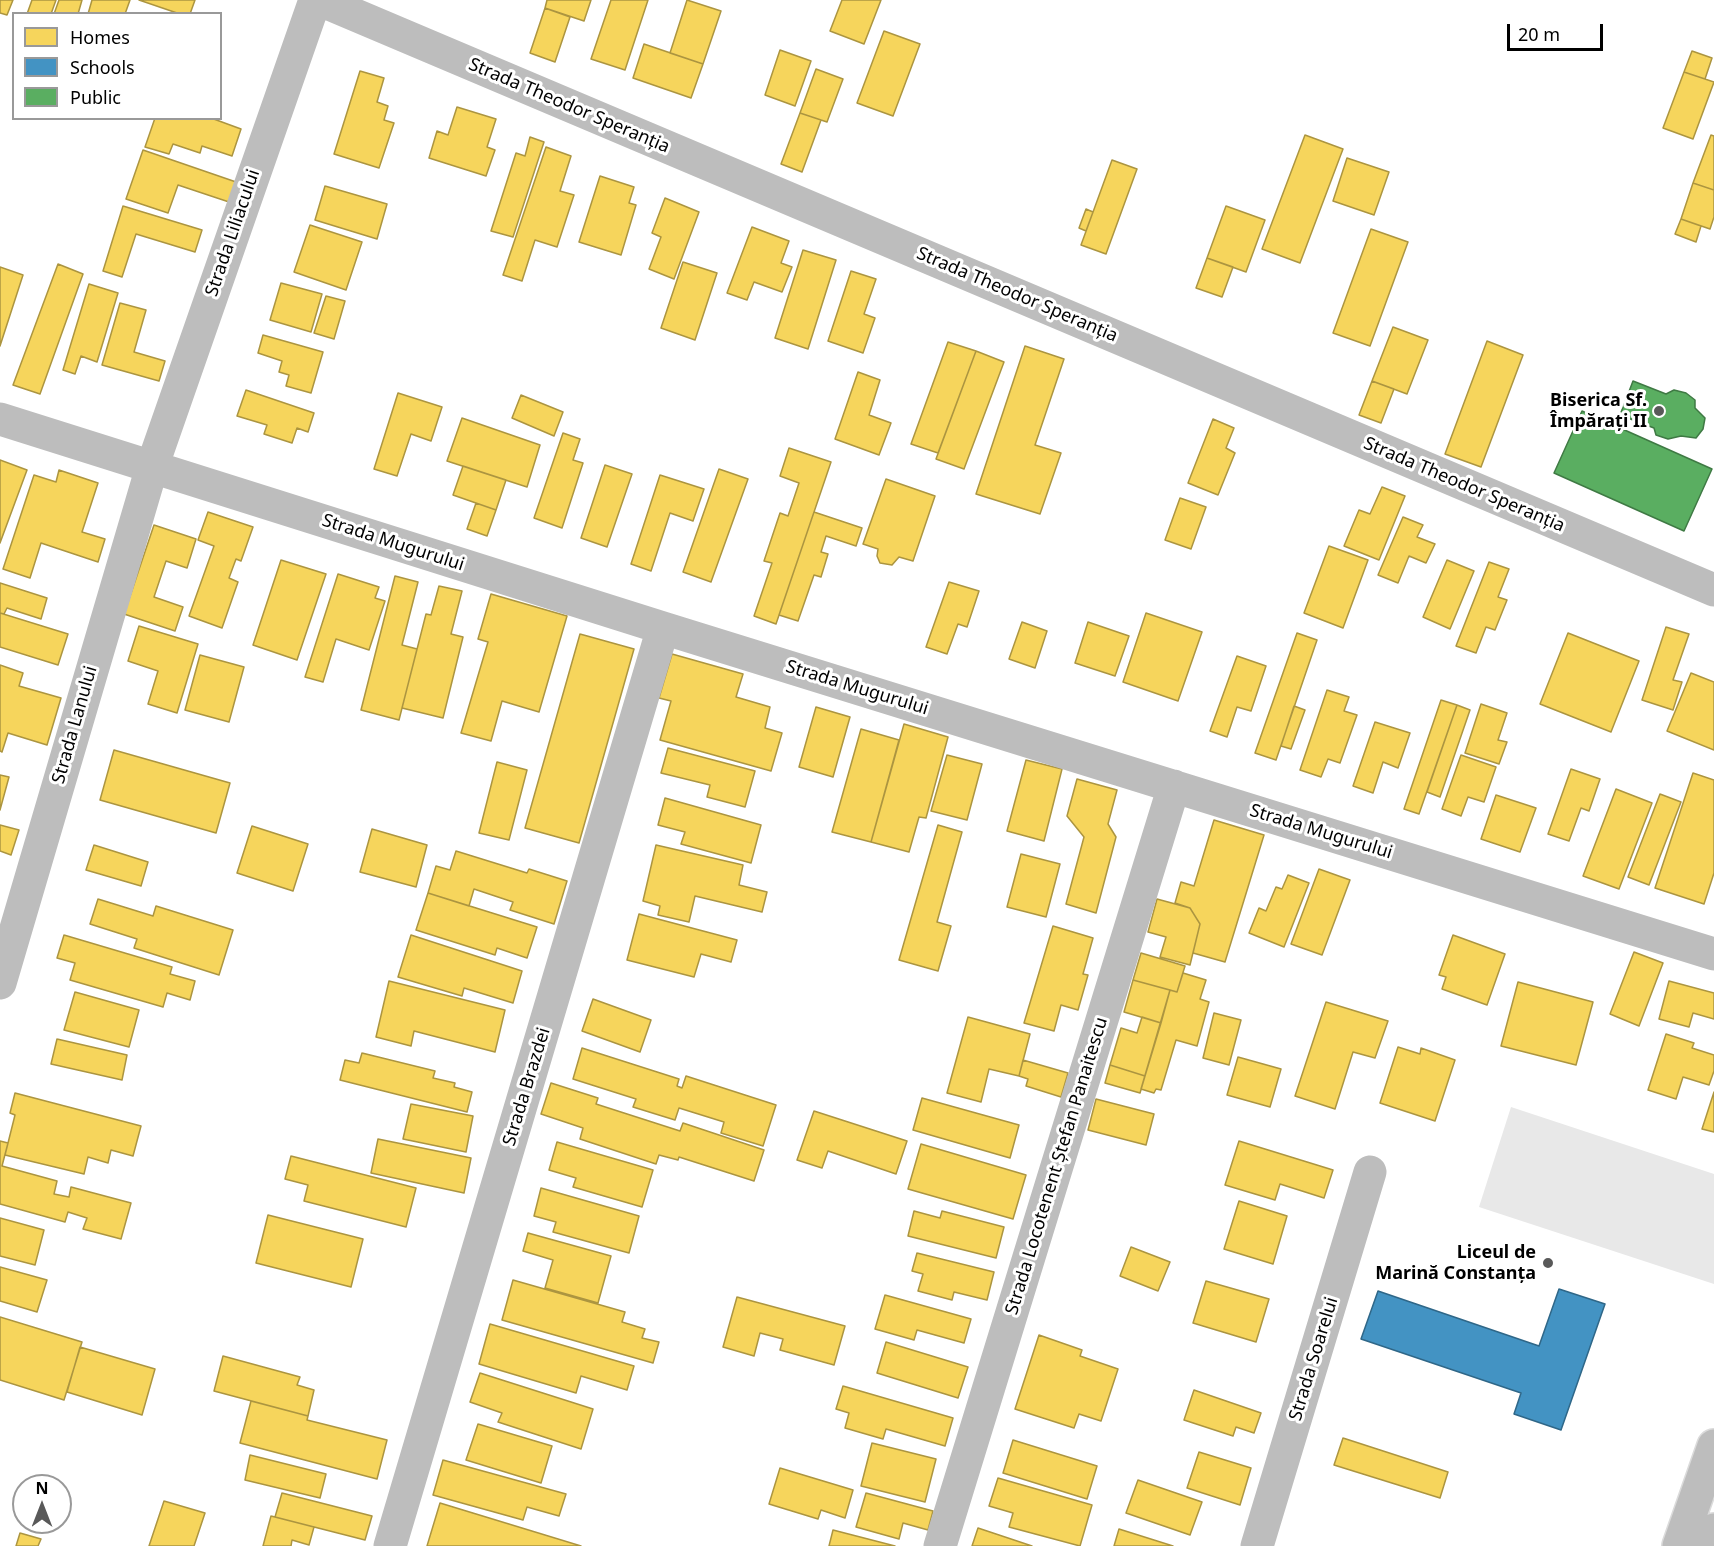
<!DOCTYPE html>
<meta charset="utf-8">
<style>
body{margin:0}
#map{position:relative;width:1714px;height:1546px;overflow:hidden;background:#fff;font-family:"Noto Sans",sans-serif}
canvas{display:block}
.legend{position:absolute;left:12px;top:12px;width:210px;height:108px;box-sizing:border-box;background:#fff;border:2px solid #999;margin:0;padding:8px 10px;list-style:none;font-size:18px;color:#000}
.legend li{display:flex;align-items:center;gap:12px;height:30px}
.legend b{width:30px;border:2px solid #999}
.north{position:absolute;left:12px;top:1474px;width:60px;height:60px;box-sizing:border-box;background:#fff;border:2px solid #999;border-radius:50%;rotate:0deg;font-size:16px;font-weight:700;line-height:24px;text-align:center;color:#000}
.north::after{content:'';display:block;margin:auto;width:21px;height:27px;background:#595959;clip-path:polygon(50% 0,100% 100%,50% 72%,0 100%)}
.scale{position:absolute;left:1507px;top:24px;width:96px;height:27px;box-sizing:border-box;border:3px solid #000;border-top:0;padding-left:8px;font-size:18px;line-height:21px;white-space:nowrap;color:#000;-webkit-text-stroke:4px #fff;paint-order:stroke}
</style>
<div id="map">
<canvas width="1714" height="1546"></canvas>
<ul class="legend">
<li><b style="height:16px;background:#f6d55c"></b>Homes</li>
<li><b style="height:16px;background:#4393c3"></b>Schools</li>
<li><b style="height:16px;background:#5aae61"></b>Public</li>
</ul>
<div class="north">N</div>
<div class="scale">20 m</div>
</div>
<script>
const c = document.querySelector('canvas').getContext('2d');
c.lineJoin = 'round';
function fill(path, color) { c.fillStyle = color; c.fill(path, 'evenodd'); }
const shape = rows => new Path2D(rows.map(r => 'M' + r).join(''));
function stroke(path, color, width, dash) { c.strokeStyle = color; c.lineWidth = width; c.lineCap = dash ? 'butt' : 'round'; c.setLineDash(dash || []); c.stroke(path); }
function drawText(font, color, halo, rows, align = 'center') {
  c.font = font + ' "Noto Sans",sans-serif'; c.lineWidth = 6; c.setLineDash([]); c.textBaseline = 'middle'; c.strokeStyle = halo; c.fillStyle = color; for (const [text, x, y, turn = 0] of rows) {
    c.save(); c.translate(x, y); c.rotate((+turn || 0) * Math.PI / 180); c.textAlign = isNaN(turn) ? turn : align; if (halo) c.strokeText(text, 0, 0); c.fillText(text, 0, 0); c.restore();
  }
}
const green = shape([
 [1511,1107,1714,1174,1714,1284,1479,1207]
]);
const homes = shape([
 [0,0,13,0,7,15,0,13,0,0],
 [32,0,56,0,51,14,27,14,32,0],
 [59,0,82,0,78,14,54,14,59,0],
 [92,0,130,0,125,14,88,14,92,0],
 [139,0,195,0,190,14,180,14,139,0],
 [547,0,591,0,584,21,545,8,547,0],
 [611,0,648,0,625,70,591,59,611,0],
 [687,0,721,11,703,64,670,53,687,0],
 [842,0,881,0,864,44,830,31,842,0],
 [545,8,570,17,555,62,530,53,545,8],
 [884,31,920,44,893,116,857,103,884,31],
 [644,44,703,64,691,98,633,78,644,44],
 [780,50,811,61,795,106,765,95,780,50],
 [1692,51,1712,58,1705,79,1684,72,1692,51],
 [816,69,843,79,827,122,800,113,816,69],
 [360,71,384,78,377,102,388,106,384,120,394,123,379,168,334,154,360,71],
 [1684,72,1714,82,1693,139,1663,128,1684,72],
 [457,107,496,119,487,147,495,150,486,176,429,158,437,131,448,135,457,107],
 [800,113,821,120,802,172,781,164,800,113],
 [155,118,211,118,241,129,232,156,202,146,200,153,173,144,169,154,145,147,155,118],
 [1305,135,1343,149,1300,263,1262,249,1305,135],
 [1711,135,1714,136,1714,190,1693,183,1711,135],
 [530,137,544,142,513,237,491,231,516,153,525,156,530,137],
 [546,147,571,156,560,191,574,195,557,247,535,240,522,281,503,275,546,147],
 [143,150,239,183,232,203,178,185,168,213,126,199,143,150],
 [1347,158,1389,172,1374,215,1333,201,1347,158],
 [1112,160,1137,169,1106,254,1081,245,1112,160],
 [600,176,634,187,629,203,636,205,621,255,579,242,600,176],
 [1693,183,1714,190,1714,217,1710,229,1681,219,1693,183],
 [325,186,387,204,377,239,315,220,325,186],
 [665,198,699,212,674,279,649,269,661,237,652,233,665,198],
 [123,206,202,230,195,252,136,234,122,277,103,271,123,206],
 [1226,206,1265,220,1246,272,1207,258,1226,206],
 [1086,209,1093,212,1086,231,1079,228,1086,209],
 [1681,219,1701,226,1696,242,1675,234,1681,219],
 [310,225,362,242,346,290,294,272,310,225],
 [752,227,789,241,781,263,792,267,782,292,754,282,747,300,727,293,752,227],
 [1371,229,1408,242,1370,346,1333,333,1371,229],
 [803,250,836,260,808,349,775,338,803,250],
 [1207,258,1233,267,1222,297,1196,288,1207,258],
 [683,262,717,273,695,340,661,328,683,262],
 [58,264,83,274,40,394,13,385,58,264],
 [0,267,23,275,0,346,0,267],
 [851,271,876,279,864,314,875,318,863,353,828,341,851,271],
 [281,283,322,294,311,332,270,320,281,283],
 [89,284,118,293,97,362,81,356,75,374,63,370,89,284],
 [326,296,345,301,334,339,314,333,326,296],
 [120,303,146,310,134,352,165,361,159,381,102,365,120,303],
 [1393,327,1428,340,1407,394,1372,381,1393,327],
 [263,335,323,352,311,393,286,386,289,375,279,372,282,361,258,353,263,335],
 [1487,341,1523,355,1481,467,1445,454,1487,341],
 [948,342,976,351,938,453,911,444,948,342],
 [1025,346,1064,359,1035,445,1061,453,1040,514,976,494,1025,346],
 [976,351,1004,362,964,469,936,459,976,351],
 [858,372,880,380,869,415,891,423,879,455,835,439,858,372],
 [1372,381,1394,389,1381,423,1359,415,1372,381],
 [246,390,314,413,308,432,297,428,292,443,264,434,267,425,237,416,246,390],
 [398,393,442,407,431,441,411,434,397,476,374,469,398,393],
 [521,395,563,412,554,436,512,418,521,395],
 [462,418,540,445,527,487,447,461,462,418],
 [1213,419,1234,428,1226,448,1235,453,1218,495,1188,483,1213,419],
 [563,433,580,439,573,460,583,463,562,528,534,518,563,433],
 [789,448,831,462,776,624,754,616,772,563,764,561,780,513,788,516,799,483,780,476,789,448],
 [0,460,27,470,0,543,0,460],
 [605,465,632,474,607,547,581,538,605,465],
 [463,466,506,480,496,510,453,495,463,466],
 [719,469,748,479,711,582,683,572,719,469],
 [59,470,98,483,82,532,105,539,98,562,41,543,30,578,3,569,34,475,56,482,59,470],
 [660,475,704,489,693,521,670,513,651,571,631,564,660,475],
 [886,479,935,496,913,561,899,557,892,565,880,563,877,556,878,549,863,544,886,479],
 [1382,487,1405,496,1379,560,1344,546,1359,510,1370,514,1382,487],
 [1180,498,1206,507,1191,549,1165,540,1180,498],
 [476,503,496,510,487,536,467,529,476,503],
 [208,512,253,527,241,561,236,559,229,578,238,582,222,628,189,616,214,546,198,540,208,512],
 [814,512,862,528,856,546,826,536,821,552,828,554,821,577,814,575,798,621,779,615,814,512],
 [1403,517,1423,525,1417,537,1435,544,1426,563,1409,556,1398,583,1378,575,1403,517],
 [154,525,196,539,187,568,166,561,154,597,183,607,175,631,124,614,154,525],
 [1329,546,1368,560,1343,628,1304,613,1329,546],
 [281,560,326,574,297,660,253,645,281,560],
 [1447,560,1474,571,1450,629,1423,617,1447,560],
 [1489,562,1509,569,1498,597,1507,600,1495,630,1486,627,1476,653,1456,646,1489,562],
 [338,574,379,587,375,598,385,601,369,650,336,639,323,682,305,677,338,574],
 [395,576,418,582,402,645,417,649,399,720,361,710,395,576],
 [949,582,979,591,967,627,958,624,947,654,926,647,949,582],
 [0,583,47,598,41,619,7,608,4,614,0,613,0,583],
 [439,586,462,591,451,634,463,637,443,718,402,708,426,614,431,615,439,586],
 [491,594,567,616,539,712,502,701,491,741,461,733,488,642,478,639,491,594],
 [0,613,68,634,58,665,0,647,0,613],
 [1146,613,1202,632,1178,701,1123,682,1146,613],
 [1022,622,1047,631,1035,668,1009,659,1022,622],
 [1088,622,1129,636,1115,676,1075,663,1088,622],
 [139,626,198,644,177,713,148,704,158,671,128,661,139,626],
 [1666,627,1689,634,1673,680,1682,682,1673,710,1642,700,1666,627],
 [1297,633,1317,640,1276,760,1255,753,1297,633],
 [1568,633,1639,661,1611,732,1540,704,1568,633],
 [580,634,634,649,579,843,525,828,580,634],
 [672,654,743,674,736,697,770,707,765,728,782,733,771,771,660,740,671,701,659,698,672,654],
 [200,655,244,667,229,722,185,710,200,655],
 [1237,656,1266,666,1251,711,1237,707,1227,737,1210,731,1237,656],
 [0,665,23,673,19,686,61,698,47,745,8,733,2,752,0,751,0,665],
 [1691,673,1714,682,1714,750,1667,731,1691,673],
 [1327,690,1349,697,1344,711,1357,715,1340,763,1328,759,1321,777,1300,770,1327,690],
 [1441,700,1457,705,1419,814,1404,809,1441,700],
 [1481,704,1507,713,1498,740,1507,742,1499,764,1465,753,1481,704],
 [1457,705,1470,710,1440,797,1427,792,1457,705],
 [1294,706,1305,710,1291,749,1281,746,1294,706],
 [816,707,850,717,833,777,799,767,816,707],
 [1375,722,1410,733,1398,768,1383,762,1373,793,1353,786,1375,722],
 [904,724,948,737,926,818,919,817,909,852,871,842,904,724],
 [861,729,899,740,871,842,832,832,861,729],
 [668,748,755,771,745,807,707,797,710,785,661,773,668,748],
 [114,750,230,783,216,833,100,800,114,750],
 [947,755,982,764,967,820,931,811,947,755],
 [1461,755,1496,767,1484,802,1468,797,1461,816,1442,809,1461,755],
 [1026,760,1062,769,1044,841,1007,831,1026,760],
 [497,762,527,770,509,840,479,833,497,762],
 [1571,769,1600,779,1589,811,1581,808,1569,841,1548,834,1571,769],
 [1693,773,1714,780,1714,873,1704,904,1655,888,1693,773],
 [0,775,9,777,0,810,0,775],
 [1077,779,1117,790,1108,824,1116,837,1096,913,1066,904,1084,837,1067,816,1077,779],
 [1616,789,1652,803,1619,889,1583,876,1616,789],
 [1660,794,1681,802,1649,885,1628,877,1660,794],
 [1496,795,1536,808,1520,852,1481,839,1496,795],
 [665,798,761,825,751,863,681,844,685,832,658,825,665,798],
 [1214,820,1264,835,1225,962,1193,953,1200,924,1190,908,1175,903,1181,882,1194,886,1214,820],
 [0,825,19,830,11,855,0,851,0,825],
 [938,825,962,832,937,922,951,926,938,971,899,960,938,825],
 [252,826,308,844,293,891,237,873,252,826],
 [372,829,427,845,416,887,360,872,372,829],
 [94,845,148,862,141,886,86,870,94,845],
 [656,845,743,865,739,885,767,892,762,912,695,896,689,922,658,915,660,906,643,901,656,845],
 [456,851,527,873,529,869,567,881,554,924,510,910,513,902,474,889,469,906,428,893,436,866,450,870,456,851],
 [1021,854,1060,864,1046,917,1007,907,1021,854],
 [1319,869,1350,880,1322,955,1291,944,1319,869],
 [1288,875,1309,883,1284,947,1249,933,1259,908,1266,911,1276,887,1282,889,1288,875],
 [428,893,537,927,527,958,497,948,495,955,416,930,428,893],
 [98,899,153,916,156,906,233,930,219,975,134,948,137,939,90,924,98,899],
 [1157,899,1190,908,1200,924,1190,965,1160,957,1166,937,1148,932,1157,899],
 [639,914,737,940,731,962,701,954,694,977,627,960,639,914],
 [1053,926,1093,938,1083,974,1088,975,1078,1010,1061,1005,1054,1031,1024,1023,1053,926],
 [64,935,172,967,170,974,195,981,190,1000,167,993,163,1007,70,980,75,963,57,958,64,935],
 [411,935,522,971,513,1003,464,988,462,996,398,977,411,935],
 [1453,935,1505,954,1487,1005,1442,989,1446,977,1439,975,1453,935],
 [1634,952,1663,963,1639,1026,1610,1014,1634,952],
 [1141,953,1185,966,1177,992,1133,980,1141,953],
 [1183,973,1206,980,1200,999,1209,1002,1197,1046,1176,1040,1161,1090,1156,1089,1154,1093,1141,1089,1170,990,1177,992,1183,973],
 [1133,980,1170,990,1161,1023,1124,1012,1133,980],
 [389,981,505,1010,495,1052,414,1031,411,1046,376,1037,389,981],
 [1669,981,1714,993,1714,1019,1693,1013,1689,1027,1659,1019,1669,981],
 [1518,982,1593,1002,1576,1065,1501,1046,1518,982],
 [75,992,139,1010,129,1047,64,1030,75,992],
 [593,999,651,1020,640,1052,582,1031,593,999],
 [1326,1002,1388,1021,1375,1058,1353,1052,1335,1109,1295,1096,1326,1002],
 [1214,1013,1241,1020,1229,1065,1203,1058,1214,1013],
 [968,1017,1030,1034,1019,1076,989,1069,981,1102,947,1093,968,1017],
 [1142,1017,1161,1023,1145,1076,1110,1065,1121,1028,1137,1033,1142,1017],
 [1666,1034,1694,1043,1692,1048,1714,1055,1714,1071,1709,1085,1683,1077,1676,1099,1648,1090,1666,1034],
 [57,1039,127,1055,122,1080,51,1064,57,1039],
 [1398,1047,1420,1054,1421,1048,1455,1060,1435,1121,1380,1103,1398,1047],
 [582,1048,679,1079,677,1086,682,1088,686,1076,776,1105,763,1146,721,1133,724,1122,679,1108,675,1120,633,1107,636,1099,573,1079,582,1048],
 [362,1053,435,1071,433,1078,455,1083,454,1087,472,1092,467,1112,340,1080,345,1060,359,1063,362,1053],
 [1238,1057,1281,1069,1270,1107,1227,1095,1238,1057],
 [1023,1060,1068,1073,1061,1097,1026,1086,1028,1079,1019,1076,1023,1060],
 [1110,1065,1145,1076,1140,1093,1105,1083,1110,1065],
 [551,1083,598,1098,596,1104,680,1131,683,1123,764,1150,754,1181,679,1157,678,1160,659,1155,656,1164,580,1139,583,1128,541,1114,551,1083],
 [1714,1092,1714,1132,1702,1129,1714,1092],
 [15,1093,141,1126,133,1156,111,1150,108,1163,88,1157,84,1174,5,1155,15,1115,10,1113,15,1093],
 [922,1098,1019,1125,1010,1158,913,1130,922,1098],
 [1096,1099,1154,1114,1146,1145,1088,1130,1096,1099],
 [411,1104,473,1116,466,1152,403,1139,411,1104],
 [814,1111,907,1141,896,1174,828,1151,822,1168,797,1160,814,1111],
 [378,1139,471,1158,464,1193,371,1173,378,1139],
 [0,1141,8,1143,2,1166,57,1181,54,1194,69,1197,71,1187,131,1203,121,1239,83,1229,87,1218,68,1212,65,1222,0,1204,0,1141],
 [1239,1141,1333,1170,1324,1198,1280,1184,1275,1200,1225,1185,1239,1141],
 [557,1142,653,1170,642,1207,573,1187,576,1178,549,1170,557,1142],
 [921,1144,1026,1175,1013,1219,908,1189,921,1144],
 [291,1156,416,1188,406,1227,304,1201,308,1185,285,1179,291,1156],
 [541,1188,639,1216,629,1253,553,1232,556,1222,534,1216,541,1188],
 [1239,1201,1287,1216,1273,1264,1224,1249,1239,1201],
 [914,1211,940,1218,942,1211,1004,1227,996,1258,908,1236,914,1211],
 [268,1215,363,1239,351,1287,256,1263,268,1215],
 [0,1218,44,1230,35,1265,0,1256,0,1218],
 [528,1233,611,1256,598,1303,545,1288,553,1260,523,1251,528,1233],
 [1131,1247,1170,1262,1158,1291,1120,1276,1131,1247],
 [917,1253,994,1272,987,1300,954,1292,952,1300,918,1291,923,1274,912,1271,917,1253],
 [0,1267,47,1280,37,1312,0,1301,0,1267],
 [513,1280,625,1312,622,1322,645,1329,642,1338,659,1342,653,1363,502,1320,513,1280],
 [1206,1281,1269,1299,1256,1342,1193,1323,1206,1281],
 [885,1295,971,1319,964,1343,917,1330,914,1340,875,1329,885,1295],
 [737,1297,845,1326,834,1365,780,1350,783,1339,760,1333,754,1356,723,1347,737,1297],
 [0,1317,82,1342,64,1400,0,1380,0,1317],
 [490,1324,634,1366,627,1390,581,1376,576,1393,479,1364,490,1324],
 [1039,1335,1082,1350,1080,1356,1118,1369,1101,1421,1079,1414,1074,1428,1015,1409,1039,1335],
 [886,1342,968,1367,958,1398,877,1373,886,1342],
 [80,1347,155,1369,142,1415,67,1392,80,1347],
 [223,1356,300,1377,297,1385,314,1390,308,1416,214,1391,223,1356],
 [480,1373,593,1409,581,1449,498,1422,502,1413,470,1402,480,1373],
 [843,1386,953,1418,945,1446,886,1429,883,1439,845,1428,849,1413,836,1409,843,1386],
 [1194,1390,1261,1413,1254,1433,1236,1427,1233,1436,1184,1420,1194,1390],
 [251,1401,308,1416,307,1420,387,1440,377,1479,240,1443,251,1401],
 [478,1424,552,1446,541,1483,466,1460,478,1424],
 [1343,1438,1448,1472,1440,1498,1334,1465,1343,1438],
 [1013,1440,1097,1466,1087,1499,1003,1473,1013,1440],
 [872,1443,936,1459,925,1502,861,1486,872,1443],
 [1199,1452,1251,1468,1240,1505,1187,1488,1199,1452],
 [250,1455,326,1474,320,1498,245,1480,250,1455],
 [443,1460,566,1494,559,1516,527,1507,523,1520,433,1495,443,1460],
 [780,1468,853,1490,845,1518,821,1510,818,1519,769,1504,780,1468],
 [998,1478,1092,1505,1080,1546,1009,1527,1013,1513,989,1506,998,1478],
 [1138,1480,1202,1502,1190,1535,1126,1513,1138,1480],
 [282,1493,372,1516,365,1540,275,1517,282,1493],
 [866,1493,933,1511,928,1530,903,1523,899,1539,856,1527,866,1493],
 [164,1501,205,1513,194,1546,149,1546,164,1501],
 [440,1503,581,1546,427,1546,440,1503],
 [271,1516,314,1527,309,1545,292,1540,291,1546,263,1546,271,1516],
 [978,1528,1032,1546,972,1546,978,1528],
 [1119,1529,1173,1546,1114,1546,1119,1529],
 [833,1530,895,1546,829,1546,833,1530],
 [20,1533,41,1539,38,1546,16,1546,20,1533]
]);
const schools = shape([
 [1559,1289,1605,1304,1561,1430,1514,1414,1521,1393,1361,1339,1378,1291,1539,1346,1559,1289]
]);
const public = shape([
 [1633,381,1666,394,1674,390,1686,393,1695,400,1695,408,1705,418,1703,429,1696,438,1681,436,1668,439,1656,435,1654,428,1620,415,1633,381],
 [1582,411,1712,469,1684,531,1554,473,1582,411]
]);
const street = shape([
 [320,0,1714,590],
 [0,419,663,628,1714,954],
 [0,983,152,467,315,0],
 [390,1546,663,628],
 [940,1546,1174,786],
 [1257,1546,1370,1172]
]);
const primary = shape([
 [1679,1546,1714,1446],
 [1708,1546,1714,1530]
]);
const markers = [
 [1659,411,6,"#595959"],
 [1548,1263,6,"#595959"]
];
const streetNames = [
 ["Strada Theodor Speranția",569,106,23],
 ["Strada Liliacului",233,233,-71],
 ["Strada Theodor Speranția",1017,295,23],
 ["Strada Theodor Speranția",1464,485,23],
 ["Strada Mugurului",393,543,18],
 ["Strada Mugurului",857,688,17],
 ["Strada Lanului",75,725,-74],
 ["Strada Mugurului",1321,832,17],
 ["Strada Brazdei",527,1087,-73],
 ["Strada Locotenent Ștefan Panaitescu",1057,1166,-73],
 ["Strada Soarelui",1314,1359,-73]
];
const poiNames = [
 ["Biserica Sf.",1647,401],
 ["Împărați II",1647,422],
 ["Liceul de",1536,1253],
 ["Marină Constanța",1536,1274]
];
fill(green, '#e8e8e8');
fill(homes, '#f6d55c');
stroke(homes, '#ac9540', 1.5);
fill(schools, '#4393c3');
stroke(schools, '#2f6788', 1.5);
fill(public, '#5aae61');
stroke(public, '#3f7a44', 1.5);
stroke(primary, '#dbdbdb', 36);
stroke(street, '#bdbdbd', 33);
stroke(primary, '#bdbdbd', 33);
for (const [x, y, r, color] of markers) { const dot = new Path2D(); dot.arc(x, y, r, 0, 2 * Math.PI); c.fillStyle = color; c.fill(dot); stroke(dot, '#fff', 2); }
drawText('18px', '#000', '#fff', streetNames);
drawText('bold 18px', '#000', '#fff', poiNames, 'right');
</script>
